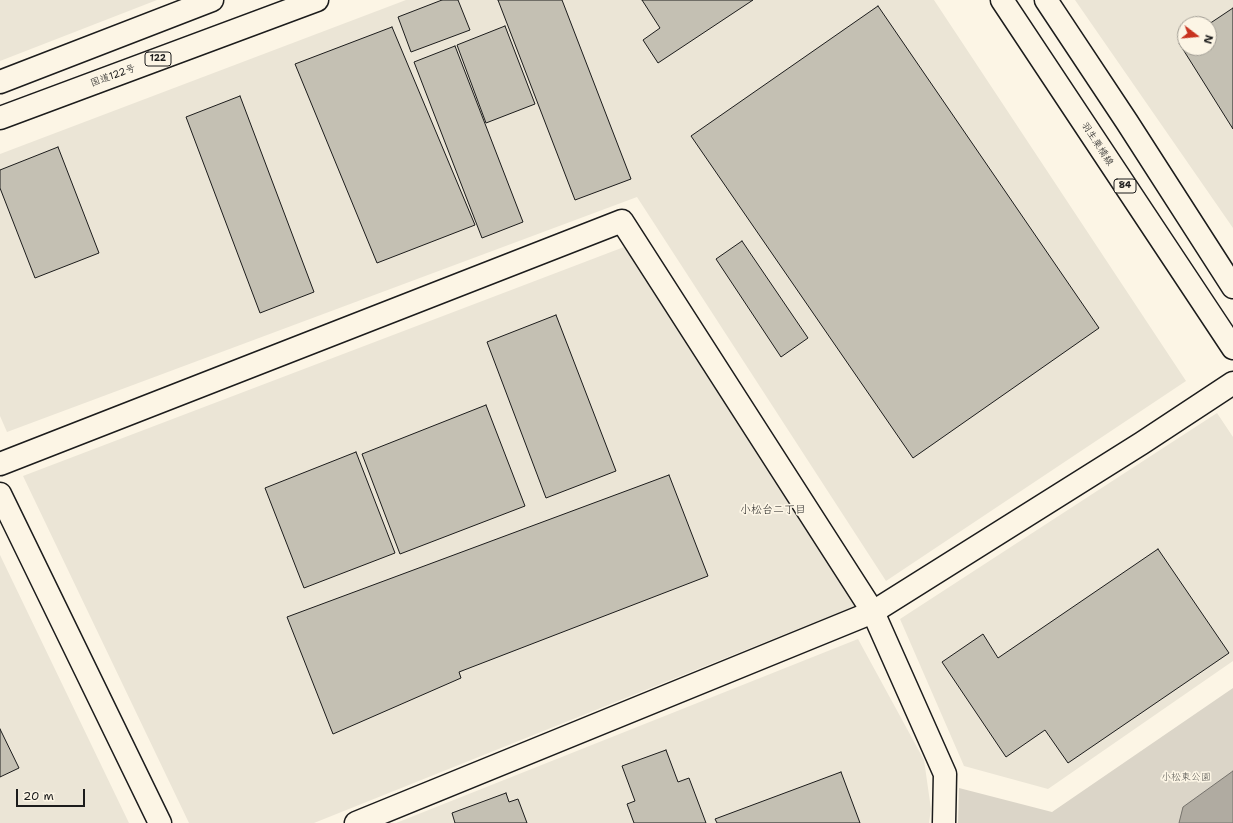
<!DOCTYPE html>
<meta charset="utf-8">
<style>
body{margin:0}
#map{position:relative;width:1233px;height:823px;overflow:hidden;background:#fcf5e5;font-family:"Shantell Sans",sans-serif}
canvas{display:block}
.north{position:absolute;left:1177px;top:16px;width:40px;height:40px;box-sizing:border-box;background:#fcf5e5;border:1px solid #a29e95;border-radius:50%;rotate:106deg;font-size:11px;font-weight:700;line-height:16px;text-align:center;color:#1c1c1c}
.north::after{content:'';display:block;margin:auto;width:14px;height:18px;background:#c8321e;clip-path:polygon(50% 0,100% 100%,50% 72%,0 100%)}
.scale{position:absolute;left:16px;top:789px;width:69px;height:18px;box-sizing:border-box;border:2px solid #1c1c1c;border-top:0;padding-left:5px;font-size:12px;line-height:14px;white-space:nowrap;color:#1c1c1c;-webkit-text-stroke:3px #fcf5e5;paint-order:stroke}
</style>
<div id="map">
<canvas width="1233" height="823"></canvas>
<div class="north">N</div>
<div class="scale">20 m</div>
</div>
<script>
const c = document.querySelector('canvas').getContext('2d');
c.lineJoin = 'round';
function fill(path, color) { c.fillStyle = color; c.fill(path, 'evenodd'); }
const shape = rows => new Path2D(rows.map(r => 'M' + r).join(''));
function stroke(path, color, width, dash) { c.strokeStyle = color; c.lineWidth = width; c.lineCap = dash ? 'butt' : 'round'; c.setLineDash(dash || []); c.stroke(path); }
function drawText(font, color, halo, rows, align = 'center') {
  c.font = font + ' "Shantell Sans","Klee One",sans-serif'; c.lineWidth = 3.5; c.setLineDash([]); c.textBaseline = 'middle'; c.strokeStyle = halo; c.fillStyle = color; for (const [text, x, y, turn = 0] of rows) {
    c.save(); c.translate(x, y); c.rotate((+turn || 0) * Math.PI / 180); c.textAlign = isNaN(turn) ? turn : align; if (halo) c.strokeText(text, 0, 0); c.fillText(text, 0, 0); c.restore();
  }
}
const built = shape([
 [0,0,157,0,0,61],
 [406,0,934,0,1186,381,886,581,637,197,7,432,0,416,0,154],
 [1075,0,1233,0,1233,228],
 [1185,24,1209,24,1209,48,1185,48],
 [624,247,855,606,314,823,189,823,23,476],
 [1217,413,1233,437,1233,661,1048,789,964,766,900,619],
 [0,555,129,823,0,823],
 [858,639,924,760,931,809,929,823,396,823]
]);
const green = shape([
 [1233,688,1233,823,958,823,959,788,1052,812]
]);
const water = shape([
 [1233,771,1233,823,1179,823,1183,807,1233,771]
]);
const building = shape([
 [442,0,458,0,470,30,411,52,398,17,442,0],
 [498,0,562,0,631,179,575,200,498,0],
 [642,0,753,0,658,63,643,40,660,28,642,0],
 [878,6,1099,328,913,458,691,136,878,6],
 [1233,8,1233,129,1179,43,1185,39,1185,48,1209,48,1209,24,1233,8],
 [505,26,535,104,486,123,457,45,505,26],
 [392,27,475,225,377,263,295,64,392,27],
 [455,46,523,222,482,238,414,62,455,46],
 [240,96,314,292,260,313,186,117,240,96],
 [58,147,99,253,35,278,0,188,0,170,58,147],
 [742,241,808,338,781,357,716,259,742,241],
 [556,315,616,471,546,498,487,342,556,315],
 [486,405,525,506,400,554,362,454,486,405],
 [356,452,395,553,304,588,265,488,356,452],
 [669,475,708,576,459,672,461,678,333,734,287,617,669,475],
 [1158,549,1229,653,1068,763,1045,730,1006,757,942,662,983,634,998,658,1158,549],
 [0,729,19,768,0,777,0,729],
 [666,750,678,782,689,778,706,823,634,823,627,804,635,801,622,766,666,750],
 [841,772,860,823,717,823,715,819,841,772],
 [506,793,509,802,518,799,527,823,455,823,452,813,506,793]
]);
const minor = shape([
 [0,464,622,221,873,612,945,774,944,823]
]);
const tertiary = shape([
 [0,494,160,823],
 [356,823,873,612,1142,443,1233,383]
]);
const primary = shape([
 [1002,0,1233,348],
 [1046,0,1127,122,1233,287]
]);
const trunk = shape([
 [0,82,212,0],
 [0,118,317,0]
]);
const shields = [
 [158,59,26],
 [1125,186,22]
];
const shieldNames = [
 ["122",158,59],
 ["84",1125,186]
];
const streetNames = [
 ["国道122号",113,76,-20],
 ["羽生栗橋線",1097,144,57]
];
const parkNames = [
 ["小松東公園",1186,777]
];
const neighbourhoodNames = [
 ["小松台二丁目",773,510]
];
fill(built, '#ebe5d6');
fill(green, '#dbd5c8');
fill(water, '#b0aba1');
stroke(water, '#75726c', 1);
fill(building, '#c4c0b3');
stroke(building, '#1c1c1c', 1);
stroke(minor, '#1c1c1c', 25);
stroke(tertiary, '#1c1c1c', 25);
stroke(primary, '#1c1c1c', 25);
stroke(trunk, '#1c1c1c', 25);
stroke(minor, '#fcf5e5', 22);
stroke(tertiary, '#fcf5e5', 22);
stroke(primary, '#fcf5e5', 22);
stroke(trunk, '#fcf5e5', 22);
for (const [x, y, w] of shields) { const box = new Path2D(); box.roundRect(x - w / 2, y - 7, w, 14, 3); c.fillStyle = '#fcf5e5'; c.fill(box); stroke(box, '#1c1c1c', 1); }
drawText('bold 9px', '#1c1c1c', null, shieldNames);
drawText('10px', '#1c1c1c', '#fcf5e5', streetNames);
drawText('10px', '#555450', '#fcf5e5', parkNames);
drawText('11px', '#1c1c1c', '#fcf5e5', neighbourhoodNames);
</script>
